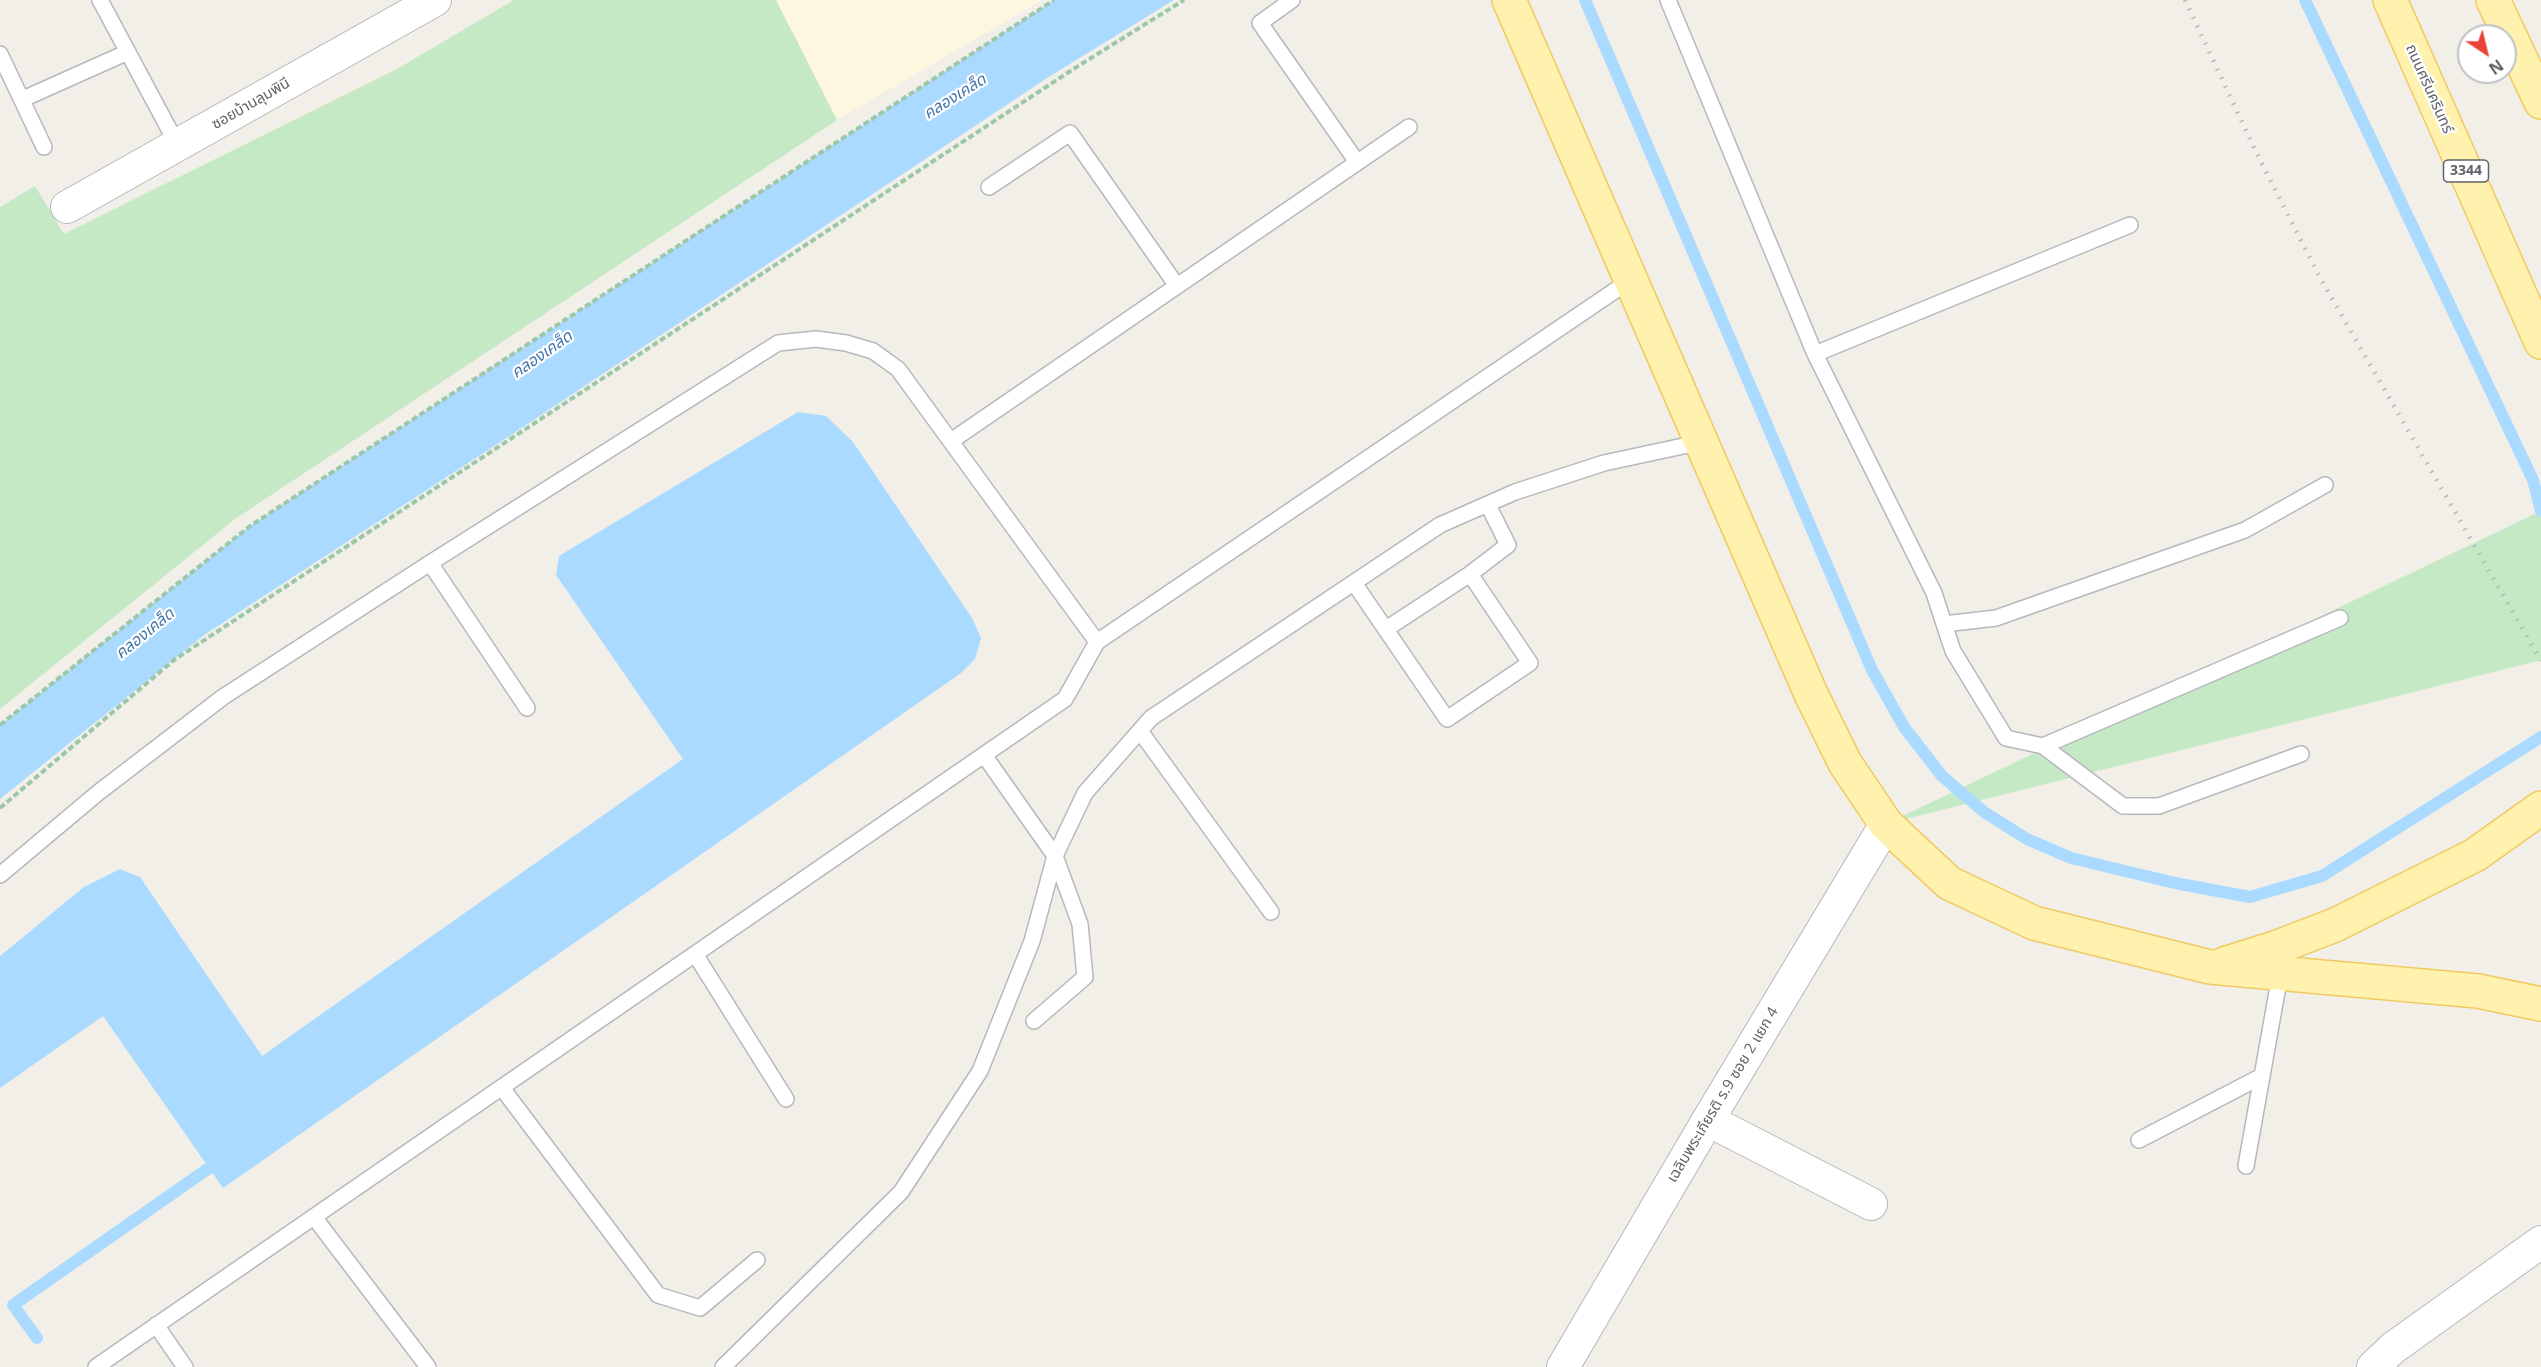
<!DOCTYPE html>
<meta charset="utf-8">
<style>
body{margin:0}
#map{position:relative;width:2541px;height:1367px;overflow:hidden;background:#f1efe8;font-family:"Open Sans",sans-serif}
canvas{display:block}
.north{position:absolute;left:2457px;top:24px;width:60px;height:60px;box-sizing:border-box;background:#fff;border:2px solid #bfc1c3;border-radius:50%;rotate:145deg;font-size:16px;font-weight:700;line-height:24px;text-align:center;color:#5f6368}
.north::after{content:'';display:block;margin:auto;width:21px;height:27px;background:#ea4335;clip-path:polygon(50% 0,100% 100%,50% 72%,0 100%)}
</style>
<div id="map">
<canvas width="2541" height="1367"></canvas>
<div class="north">N</div>
</div>
<script>
const c = document.querySelector('canvas').getContext('2d');
c.lineJoin = 'round';
function fill(path, color) { c.fillStyle = color; c.fill(path, 'evenodd'); }
const shape = rows => new Path2D(rows.map(r => 'M' + r).join(''));
function stroke(path, color, width, dash) { c.strokeStyle = color; c.lineWidth = width; c.lineCap = dash ? 'butt' : 'round'; c.setLineDash(dash || []); c.stroke(path); }
function drawText(font, color, halo, rows, align = 'center') {
  c.font = font + ' "Open Sans","Noto Sans Thai",sans-serif'; c.lineWidth = 4.5; c.setLineDash([]); c.textBaseline = 'middle'; c.strokeStyle = halo; c.fillStyle = color; for (const [text, x, y, turn = 0] of rows) {
    c.save(); c.translate(x, y); c.rotate((+turn || 0) * Math.PI / 180); c.textAlign = isNaN(turn) ? turn : align; if (halo) c.strokeText(text, 0, 0); c.fillText(text, 0, 0); c.restore();
  }
}
const commercial = shape([
 [776,0,1042,0,837,120]
]);
const green = shape([
 [514,0,776,0,837,120,235,519,0,709,0,207,35,186,64,234,397,69],
 [2541,511,2541,660,1886,824]
]);
const water = shape([
 [1054,0,1174,0,1047,78,508,437,204,635,0,799,0,725,250,526],
 [798,412,826,416,853,442,972,618,981,638,975,659,961,673,223,1188,103,1016,0,1088,0,956,84,887,120,869,140,877,262,1056,683,759,556,575,559,556]
]);
const stream = shape([
 [1585,0,1872,670,1904,727,1942,776,1984,812,2027,839,2071,858,2175,883,2250,897,2322,876,2541,737],
 [2305,0,2533,480,2541,511],
 [37,1338,13,1305,209,1168]
]);
const path = shape([
 [0,725,250,526,1054,0],
 [0,808,174,660,1075,68,1184,0]
]);
const service = shape([
 [100,0,178,146],
 [1292,0,1260,23,1357,162],
 [1668,0,1815,354,1934,593,1944,624,1996,618,2245,530,2325,485],
 [0,54,44,147],
 [23,99,128,52],
 [989,187,1070,133,1177,286],
 [1815,354,2130,225],
 [951,441,1409,127],
 [430,563,527,708],
 [1354,583,1447,719,1530,663,1470,574,1508,545,1488,505],
 [1944,624,1953,651,2006,738,2043,746,2340,618],
 [1386,629,1470,574],
 [1140,731,1271,912],
 [2043,746,2123,806,2159,806,2301,754],
 [984,755,1055,856,1080,924,1085,977,1034,1021],
 [0,875,99,792,223,697,430,563,778,343,816,339,846,343,873,351,898,369,1097,642,1632,279],
 [695,954,786,1099],
 [502,1088,658,1295,700,1308,757,1260],
 [2139,1140,2262,1076],
 [2246,1166,2280,975],
 [314,1217,428,1367],
 [156,1325,185,1367],
 [96,1367,1065,699,1097,642],
 [723,1367,901,1192,980,1071,1032,941,1055,856,1085,793,1151,718,1440,525,1515,492,1604,463,1702,442]
]);
const minor = shape([
 [67,207,435,0],
 [1708,1120,1871,1204],
 [1563,1367,1708,1120,1886,824],
 [2373,1367,2393,1348,2541,1242]
]);
const primary = shape([
 [1509,0,1811,694,1845,763,1886,824,1949,883,2034,923,2210,967,2478,991,2541,1004],
 [2390,0,2541,342],
 [2493,0,2541,102],
 [2224,964,2275,948,2335,925,2475,855,2541,808]
]);
const rail = shape([
 [2185,0,2255,150,2319,276,2541,661]
]);
const shields = [
 [2466,171,45]
];
const shieldNames = [
 ["3344",2466,171]
];
const streetNames = [
 ["ถนนศรีนครินทร์",2429,89,66],
 ["ซอยบ้านลุมพินี",251,104,-30],
 ["เฉลิมพระเกียรติ ร.9 ซอย 2 แยก 4",1723,1095,-59]
];
const waterNames = [
 ["คลองเคล็ด",955,97,-32],
 ["คลองเคล็ด",542,355,-35],
 ["คลองเคล็ด",145,634,-39]
];
fill(commercial, '#fef7e0');
fill(green, '#c5e8c5');
fill(water, '#aadaff');
stroke(stream, '#aadaff', 12);
stroke(service, '#b5b8bc', 18);
stroke(minor, '#b5b8bc', 34);
stroke(primary, '#f2c960', 36);
stroke(path, '#9cc7a9', 4, [6, 3]);
stroke(service, '#fff', 15);
stroke(minor, '#fff', 32);
stroke(primary, '#fff2af', 33);
stroke(rail, '#b6b7b8', 4.5, [1.5, 8]);
for (const [x, y, w] of shields) { const box = new Path2D(); box.roundRect(x - w / 2, y - 11, w, 22, 4.5); c.fillStyle = '#fff'; c.fill(box); stroke(box, '#5f6368', 1.5); }
drawText('bold 14px', '#5f6368', null, shieldNames);
drawText('15px', '#5f6368', '#fff', streetNames);
drawText('italic 16px', '#4174aa', '#fff', waterNames);
</script>
